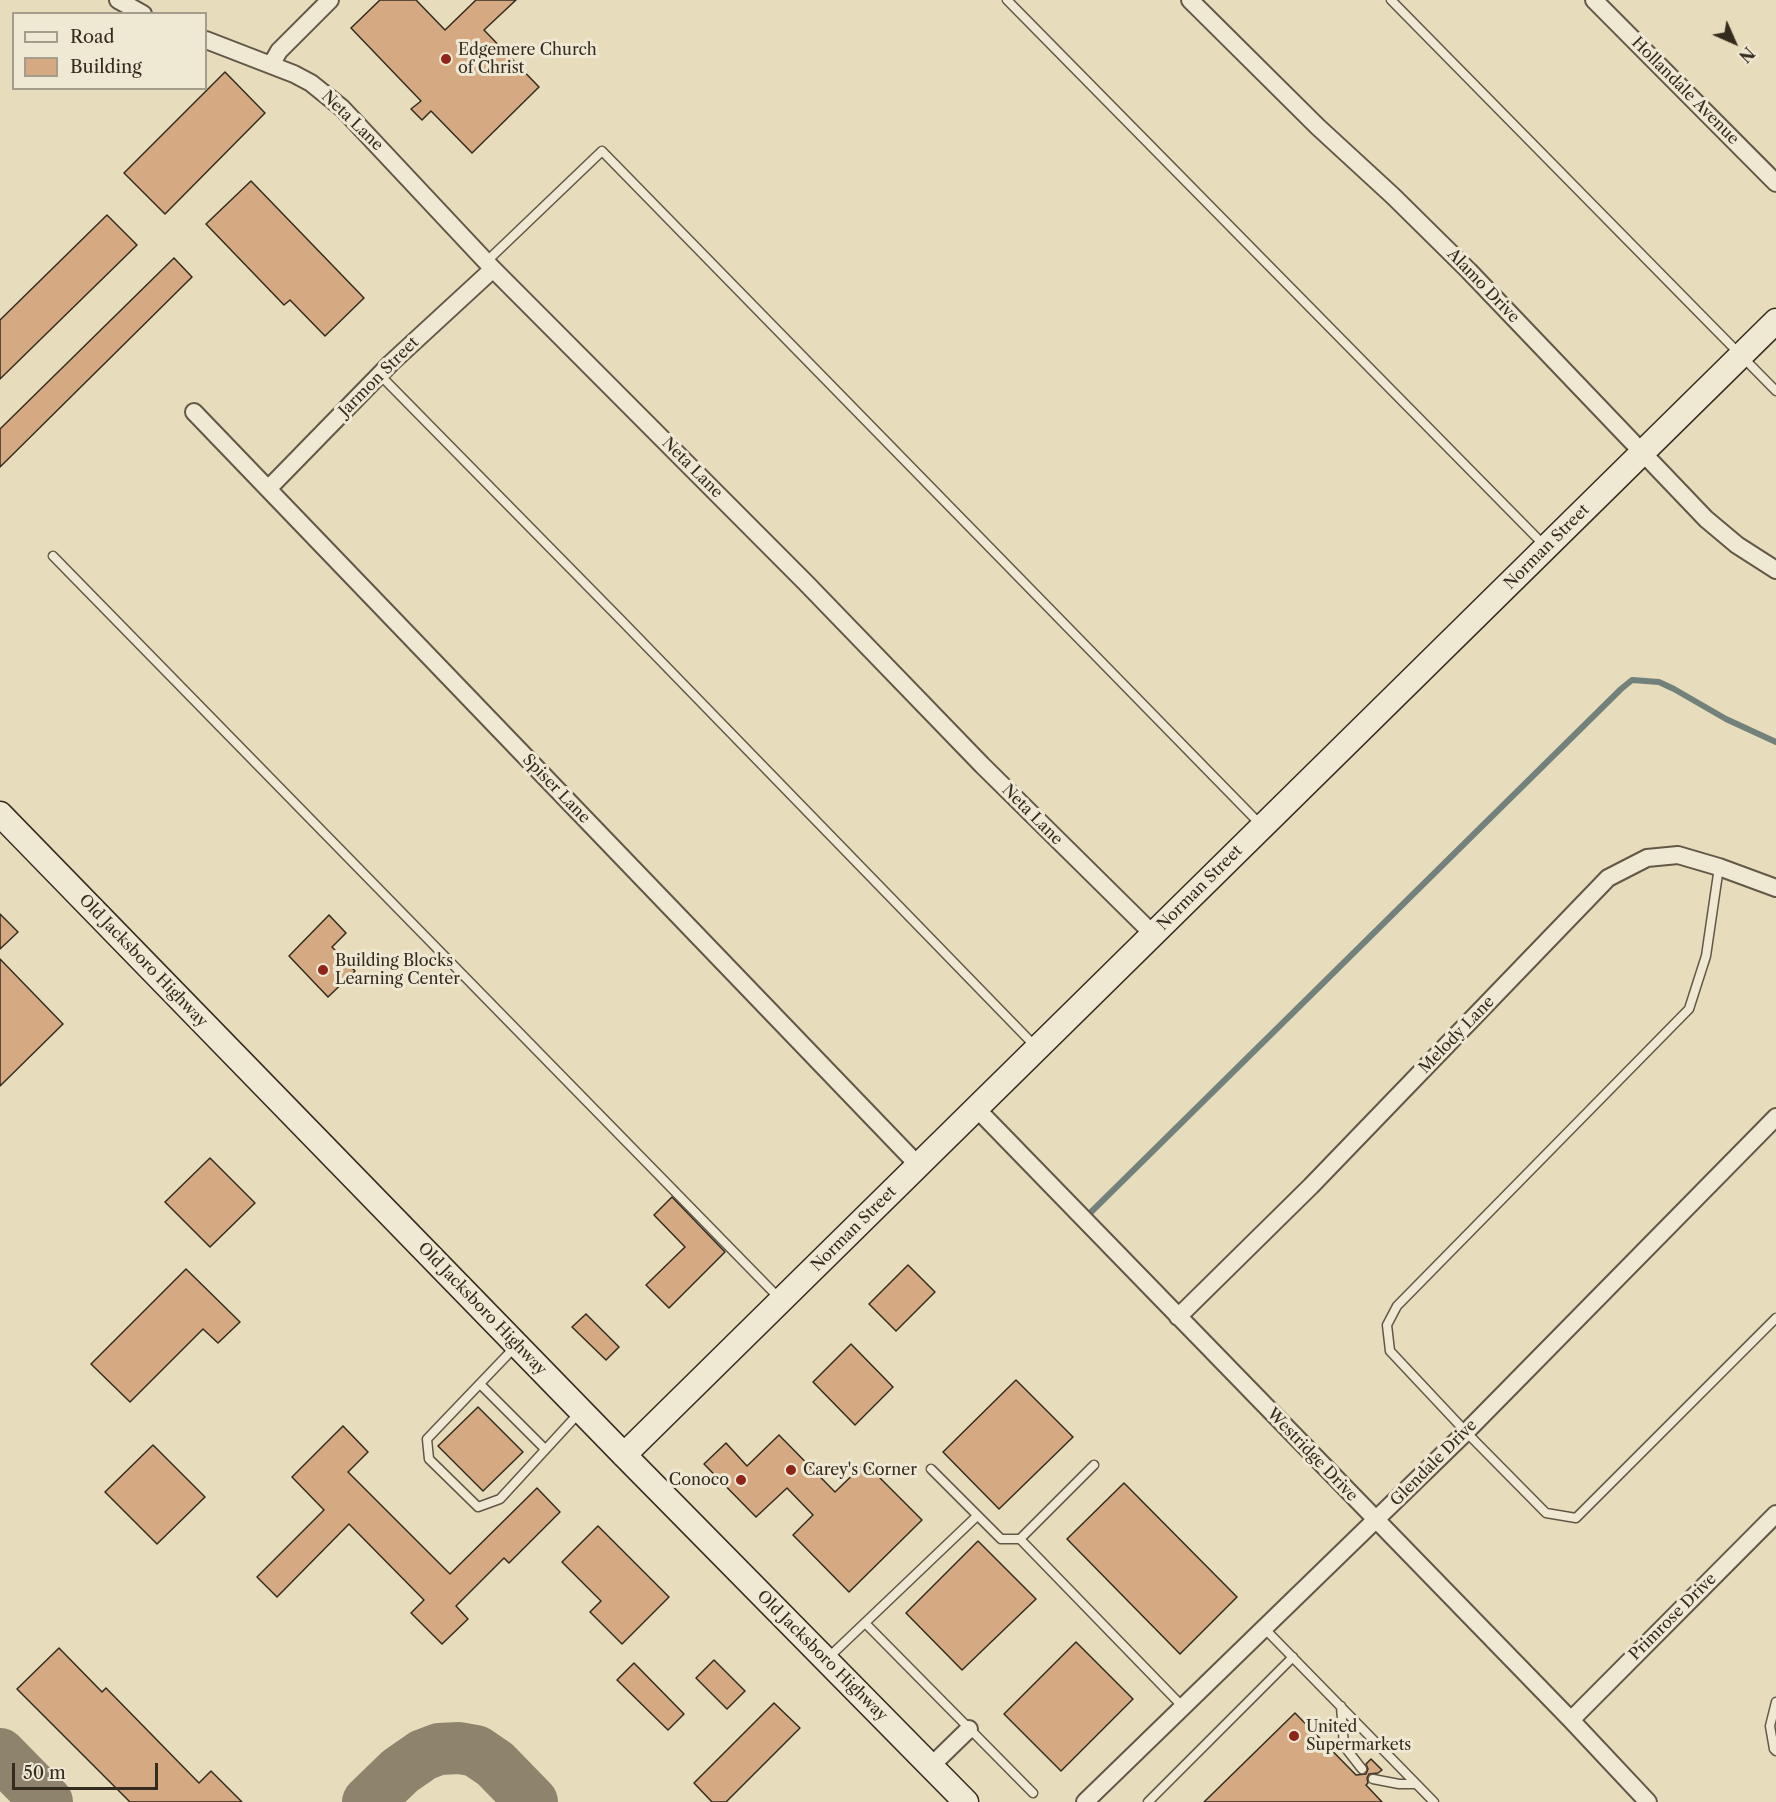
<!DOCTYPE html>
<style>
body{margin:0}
#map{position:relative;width:1776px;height:1802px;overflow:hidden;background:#e7dcbb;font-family:"Libre Caslon Text",serif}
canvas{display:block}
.legend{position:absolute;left:12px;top:12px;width:195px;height:78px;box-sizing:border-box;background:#efe8d3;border:2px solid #a59d8b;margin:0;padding:8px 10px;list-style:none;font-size:18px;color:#352c20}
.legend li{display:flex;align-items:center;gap:12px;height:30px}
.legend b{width:30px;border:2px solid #a59d8b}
.north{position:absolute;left:1704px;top:12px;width:60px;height:60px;-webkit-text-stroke:4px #efe8d3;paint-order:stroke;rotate:135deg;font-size:16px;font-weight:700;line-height:24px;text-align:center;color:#352c20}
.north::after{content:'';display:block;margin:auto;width:21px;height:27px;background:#352c20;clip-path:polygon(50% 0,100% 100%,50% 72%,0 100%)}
.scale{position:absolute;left:12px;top:1763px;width:146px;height:27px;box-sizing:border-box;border:3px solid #352c20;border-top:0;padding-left:8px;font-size:18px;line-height:21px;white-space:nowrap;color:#352c20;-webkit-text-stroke:4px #efe8d3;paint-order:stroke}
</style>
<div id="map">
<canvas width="1776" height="1802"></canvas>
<ul class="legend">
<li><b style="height:8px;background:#efe8d3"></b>Road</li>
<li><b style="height:16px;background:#d5aa83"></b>Building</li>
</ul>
<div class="north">N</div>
<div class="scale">50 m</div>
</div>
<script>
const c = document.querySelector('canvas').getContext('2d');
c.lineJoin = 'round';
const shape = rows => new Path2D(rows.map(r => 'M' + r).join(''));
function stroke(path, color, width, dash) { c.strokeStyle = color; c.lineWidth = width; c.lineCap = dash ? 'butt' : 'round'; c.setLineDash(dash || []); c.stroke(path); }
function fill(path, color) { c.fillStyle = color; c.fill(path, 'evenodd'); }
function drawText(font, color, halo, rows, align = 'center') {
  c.font = font + ' "Libre Caslon Text",serif'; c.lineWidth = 6; c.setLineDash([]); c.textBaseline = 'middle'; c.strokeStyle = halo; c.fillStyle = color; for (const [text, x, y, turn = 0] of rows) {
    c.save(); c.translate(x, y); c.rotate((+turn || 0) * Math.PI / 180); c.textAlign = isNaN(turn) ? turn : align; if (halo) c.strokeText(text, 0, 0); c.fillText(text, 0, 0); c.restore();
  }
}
const stream = shape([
 [1084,1219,1621,689,1632,680,1659,682,1674,689,1726,719,1776,742]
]);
const taxiway = shape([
 [0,1754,47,1802],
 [368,1802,400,1771,423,1755,439,1749,459,1748,476,1751,495,1764,532,1802]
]);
const building = shape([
 [380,0,416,0,445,30,476,0,516,0,484,30,539,87,472,153,431,111,422,120,411,109,421,101,351,28,380,0],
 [225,72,265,113,165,214,124,173,225,72],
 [251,181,364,298,325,336,290,300,284,305,206,224,251,181],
 [107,215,137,245,0,379,0,320,107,215],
 [174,258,192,277,0,467,0,429,174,258],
 [0,914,18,932,0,949,0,914],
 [329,915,346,933,332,947,355,971,328,997,289,956,329,915],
 [0,959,63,1024,0,1086,0,959],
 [210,1158,255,1203,210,1247,165,1202,210,1158],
 [672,1197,725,1252,669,1308,646,1285,685,1247,654,1215,672,1197],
 [908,1265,935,1292,896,1331,869,1304,908,1265],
 [186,1269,240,1322,218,1343,203,1329,130,1402,91,1364,186,1269],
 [586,1314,619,1347,606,1360,572,1327,586,1314],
 [851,1344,893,1387,855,1425,813,1382,851,1344],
 [1016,1380,1073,1437,999,1509,943,1452,1016,1380],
 [478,1407,523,1452,483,1491,438,1446,478,1407],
 [343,1426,368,1452,348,1472,450,1574,537,1488,560,1512,509,1563,504,1558,456,1606,468,1619,442,1644,411,1613,424,1600,349,1524,277,1597,257,1577,324,1510,292,1477,343,1426],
 [779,1435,835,1492,865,1463,922,1520,849,1592,793,1535,813,1515,787,1488,756,1517,704,1464,726,1443,747,1466,779,1435],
 [153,1445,205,1497,157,1544,105,1492,153,1445],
 [1124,1483,1237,1597,1180,1654,1067,1539,1124,1483],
 [598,1526,669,1597,622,1644,590,1612,601,1601,562,1562,598,1526],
 [978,1541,1036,1599,962,1670,906,1613,978,1541],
 [1076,1642,1133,1699,1061,1771,1004,1714,1076,1642],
 [59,1648,102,1692,106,1688,199,1783,211,1771,242,1802,130,1802,17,1689,59,1648],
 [714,1660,745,1691,727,1709,696,1678,714,1660],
 [634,1663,684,1714,668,1730,617,1680,634,1663],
 [774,1703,800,1728,726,1802,712,1802,694,1783,774,1703],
 [1295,1713,1356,1775,1366,1774,1368,1769,1366,1764,1371,1759,1382,1770,1378,1773,1369,1774,1367,1778,1368,1783,1366,1785,1382,1802,1204,1802,1295,1713]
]);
const lane = shape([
 [1007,0,1544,545],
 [1391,0,1776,391],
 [486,262,602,151,1262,826],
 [380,375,621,620,1035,1046],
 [53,556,781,1300],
 [1719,867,1706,956,1689,1009,1397,1306,1387,1325,1390,1351,1466,1432,1546,1513,1576,1518,1776,1318],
 [515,1347,427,1439,429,1459,478,1507,500,1499,579,1413],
 [480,1384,545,1449],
 [931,1469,1001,1539,1020,1539,1183,1707],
 [1020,1539,1094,1465],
 [865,1623,1033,1793],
 [1264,1628,1434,1802],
 [828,1658,977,1516],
 [1776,1702,1770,1726,1774,1749,1776,1751],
 [1341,1706,1344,1746,1362,1769],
 [1373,1779,1399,1784,1416,1784],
 [1148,1802,1293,1657]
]);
const street = shape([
 [118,0,143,14],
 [1190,0,1318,127,1393,196,1469,271,1706,519,1737,545,1776,570],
 [1594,0,1776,183],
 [206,40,294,74,311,83,342,108,493,269,805,582,982,765,1153,934],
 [271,65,279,51,330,0],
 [194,412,918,1165],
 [268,489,391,363,493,269],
 [976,1108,1571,1720,1648,1802],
 [1178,1317,1311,1186,1608,878,1647,858,1678,855,1719,867,1776,888],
 [1571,1720,1776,1514],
 [931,1766,969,1729],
 [1085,1802,1466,1432,1776,1117]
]);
const secondary = shape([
 [0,814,624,1455,966,1802],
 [624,1455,1776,321]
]);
const markers = [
 [446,59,6,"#8f2418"],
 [323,970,6,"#8f2418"],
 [791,1470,6,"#8f2418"],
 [741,1480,6,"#8f2418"],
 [1294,1736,6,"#8f2418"]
];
const poiNames = [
 ["Edgemere Church",458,50],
 ["of Christ",458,68],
 ["Building Blocks",335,961],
 ["Learning Center",335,979],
 ["Carey's Corner",803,1470],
 ["Conoco",729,1480,"right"],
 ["United",1306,1727],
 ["Supermarkets",1306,1745]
];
const streetNames = [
 ["Hollandale Avenue",1685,91,45],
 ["Neta Lane",352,121,44],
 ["Alamo Drive",1483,286,46],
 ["Jarmon Street",379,377,-45],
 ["Neta Lane",692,468,45],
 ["Norman Street",1547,547,-45],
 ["Spiser Lane",556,789,46],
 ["Neta Lane",1032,815,45],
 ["Norman Street",1200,888,-45],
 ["Old Jacksboro Highway",143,961,46],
 ["Melody Lane",1457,1035,-46],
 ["Norman Street",854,1229,-45],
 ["Old Jacksboro Highway",482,1309,46],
 ["Westridge Drive",1312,1455,46],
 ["Glendale Drive",1434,1463,-45],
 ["Primrose Drive",1673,1617,-45],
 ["Old Jacksboro Highway",822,1656,45]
];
stroke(stream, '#72817c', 6);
stroke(taxiway, '#8e846e', 52);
fill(building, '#d5aa83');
stroke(building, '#352c20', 1.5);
stroke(lane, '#625847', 11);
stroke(street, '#625847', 20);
stroke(secondary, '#352c20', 27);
stroke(lane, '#efe8d3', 8);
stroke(street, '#efe8d3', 16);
stroke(secondary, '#efe8d3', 24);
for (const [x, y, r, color] of markers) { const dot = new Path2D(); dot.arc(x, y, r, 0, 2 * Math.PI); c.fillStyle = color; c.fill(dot); stroke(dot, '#efe8d3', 2); }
drawText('16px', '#352c20', '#efe8d3', poiNames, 'left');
drawText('16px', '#352c20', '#efe8d3', streetNames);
</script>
